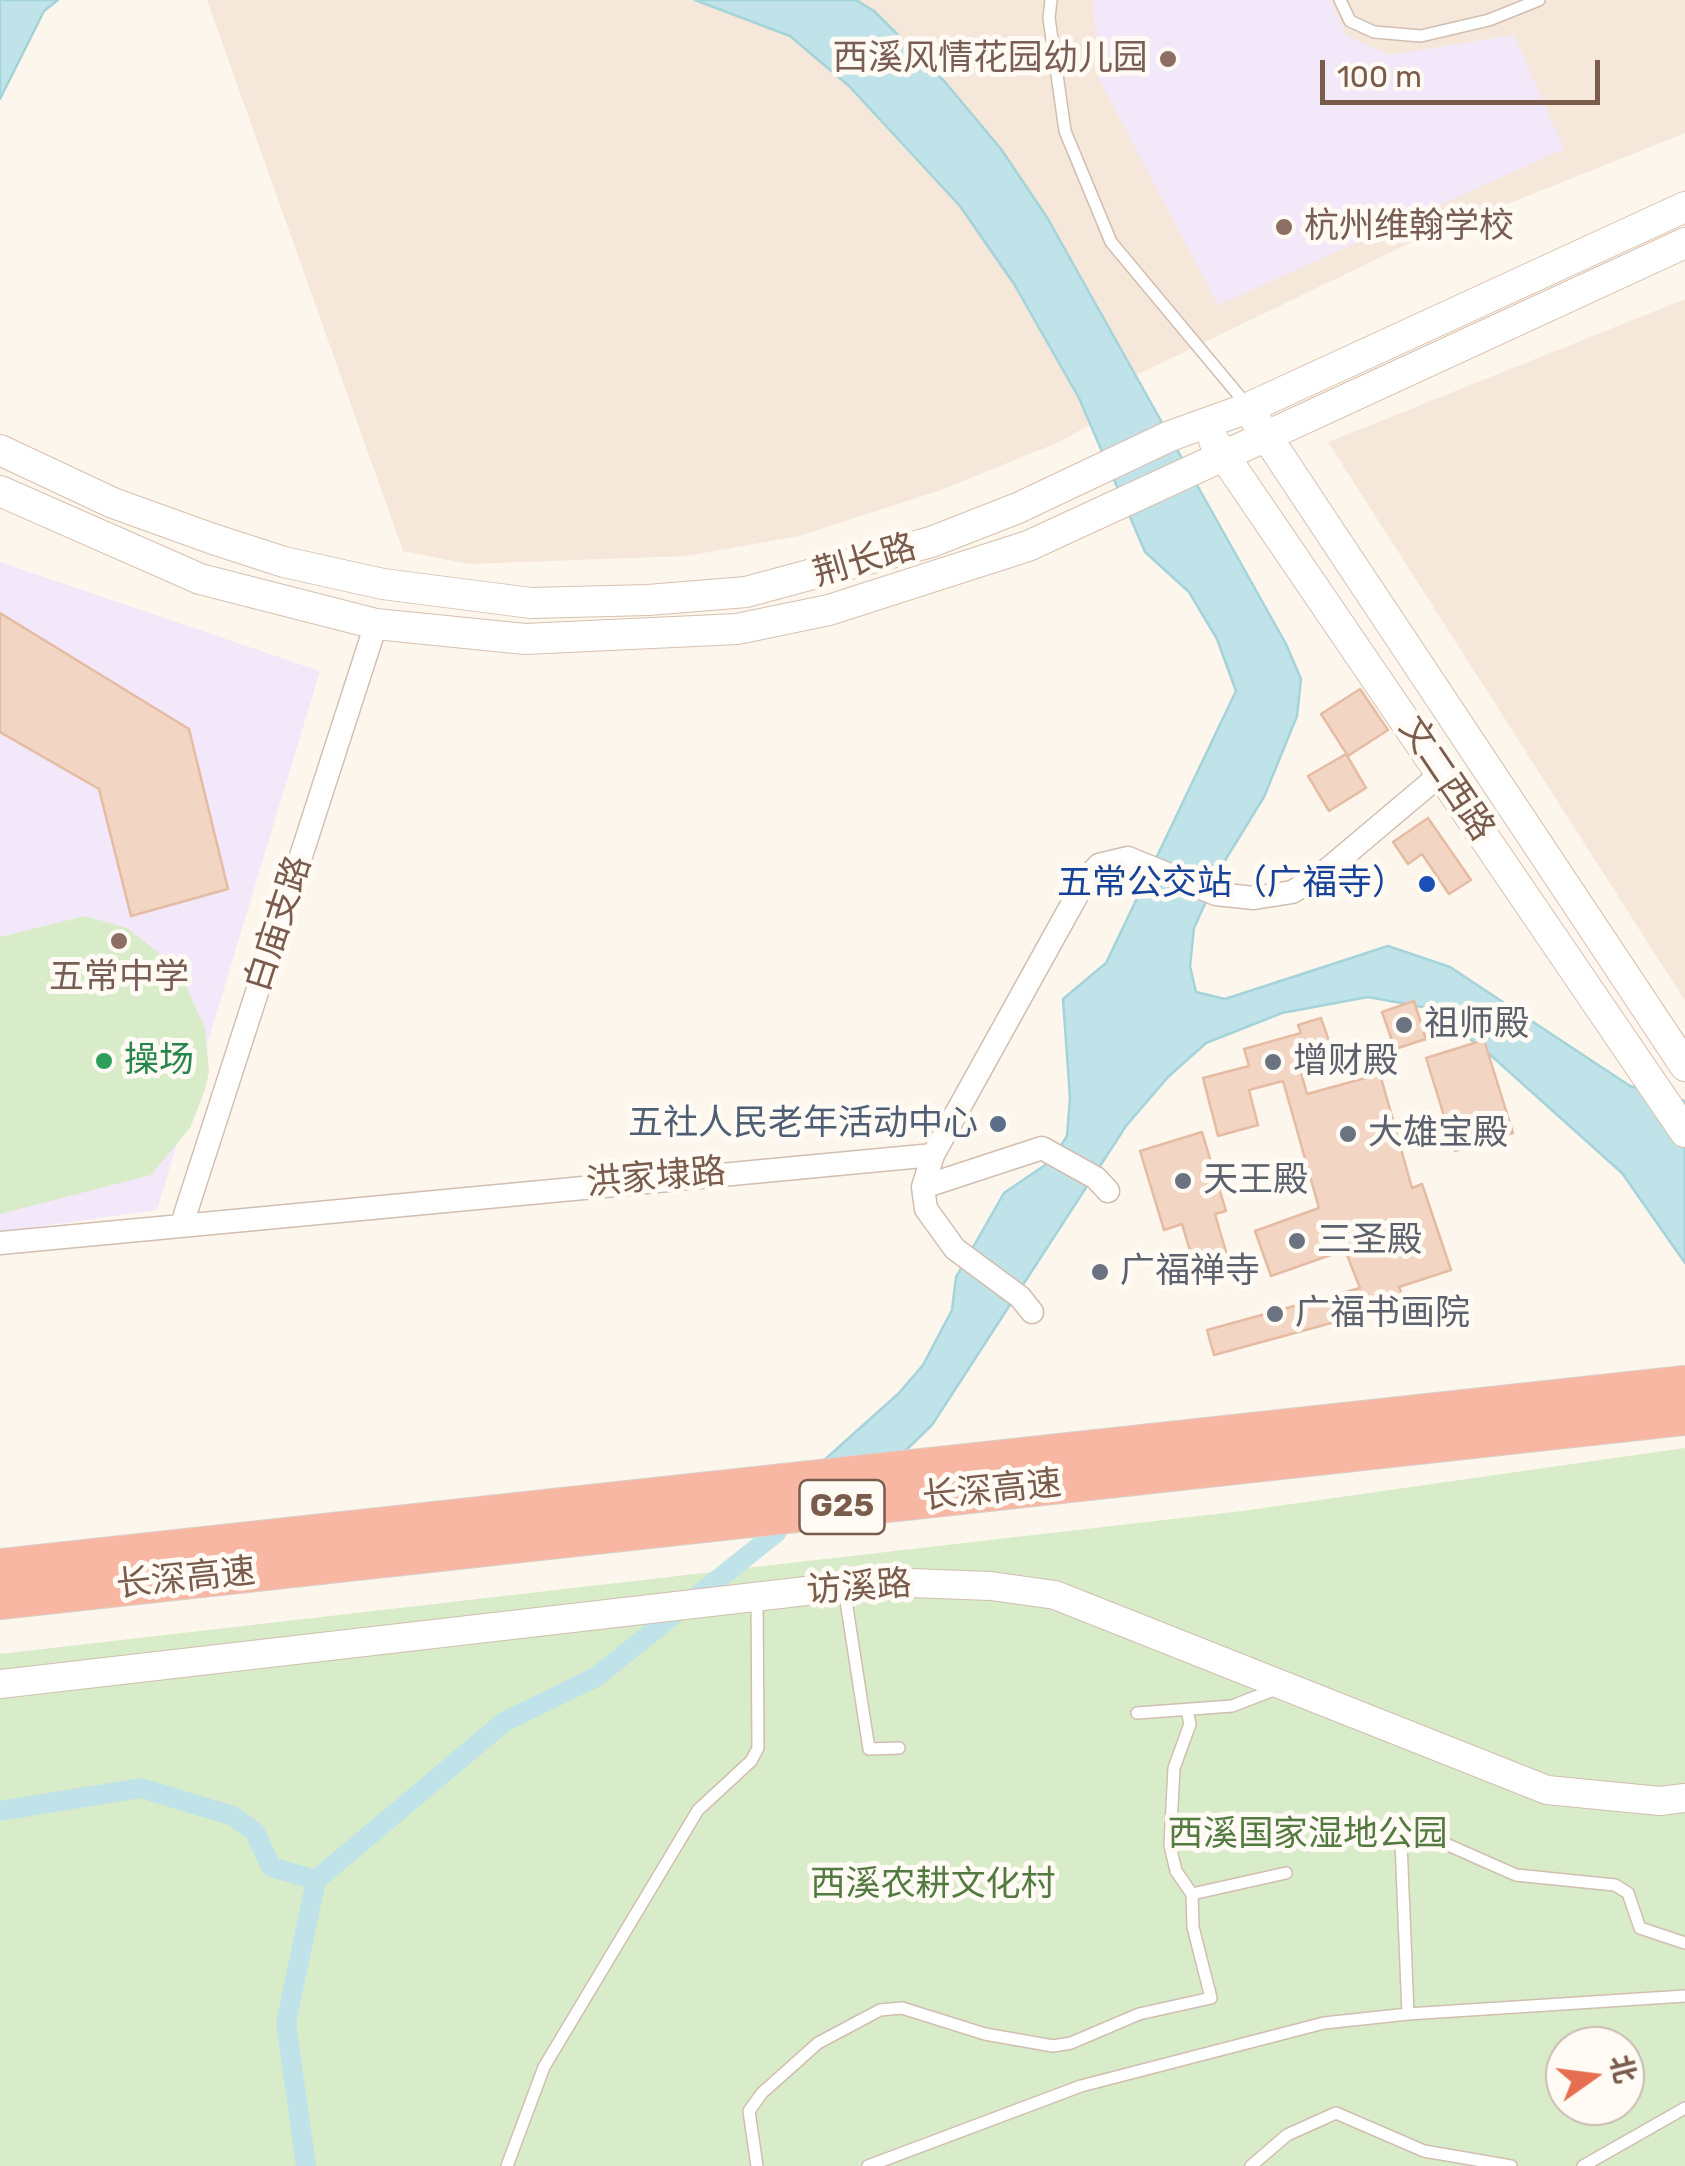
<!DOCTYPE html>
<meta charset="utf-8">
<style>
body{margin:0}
#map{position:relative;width:1685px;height:2166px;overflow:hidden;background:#fdf6ec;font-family:Rubik,"Noto Sans SC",sans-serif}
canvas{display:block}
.north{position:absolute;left:1545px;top:2026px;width:100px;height:100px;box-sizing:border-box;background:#fffaf3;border:2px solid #cabbb1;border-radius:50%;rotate:76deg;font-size:28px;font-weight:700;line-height:40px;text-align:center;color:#7a5c4d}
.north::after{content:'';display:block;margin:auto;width:35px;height:45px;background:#e76f51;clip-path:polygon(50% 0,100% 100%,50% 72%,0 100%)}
.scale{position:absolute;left:1320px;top:60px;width:280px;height:45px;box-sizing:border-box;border:5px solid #7a5c4d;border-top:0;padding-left:12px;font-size:30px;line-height:35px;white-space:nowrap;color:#7a5c4d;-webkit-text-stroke:8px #fffaf3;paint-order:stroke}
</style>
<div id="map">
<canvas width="1685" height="2166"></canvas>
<div class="north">北</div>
<div class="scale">100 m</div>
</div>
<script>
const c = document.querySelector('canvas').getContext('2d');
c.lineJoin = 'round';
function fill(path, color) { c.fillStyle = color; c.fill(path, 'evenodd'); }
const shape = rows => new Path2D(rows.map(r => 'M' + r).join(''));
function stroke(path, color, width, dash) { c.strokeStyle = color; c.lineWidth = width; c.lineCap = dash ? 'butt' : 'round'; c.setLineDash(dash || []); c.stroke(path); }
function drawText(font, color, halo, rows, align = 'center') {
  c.font = font + ' Rubik,"Noto Sans SC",sans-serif'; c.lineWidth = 10; c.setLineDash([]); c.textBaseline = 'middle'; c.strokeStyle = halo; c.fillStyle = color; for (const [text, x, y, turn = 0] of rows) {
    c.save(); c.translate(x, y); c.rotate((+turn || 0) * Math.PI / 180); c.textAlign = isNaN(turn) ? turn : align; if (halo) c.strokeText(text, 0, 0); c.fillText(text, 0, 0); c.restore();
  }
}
const residential = shape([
 [207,0,746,0,932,145,1108,415,1059,442,941,490,799,536,687,556,577,560,469,564,403,551],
 [820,0,1685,0,1685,133,1412,242,1118,384],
 [1685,299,1685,1001,1328,442]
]);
const education = shape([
 [1093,0,1330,0,1347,36,1390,55,1514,35,1564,149,1218,305,1099,79],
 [0,562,320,671,157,1210,0,1232]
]);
const green = shape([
 [85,916,127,928,177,967,205,1028,209,1072,205,1090,190,1128,151,1175,0,1214,0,937],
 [1685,1448,1685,2166,0,2166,0,1654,1242,1511],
 [1565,2046,1625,2046,1625,2106,1565,2106]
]);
const water = shape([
 [0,0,58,0,44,11,0,99,0,0],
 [695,0,856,0,874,11,945,82,1001,149,1048,219,1286,644,1301,679,1297,716,1264,797,1224,862,1194,928,1190,966,1196,992,1225,999,1388,946,1450,967,1630,1086,1685,1101,1685,1263,1622,1173,1486,1051,1428,1008,1368,997,1282,1013,1206,1043,1168,1077,1126,1126,932,1425,904,1452,821,1463,899,1393,923,1365,952,1310,956,1277,1004,1193,1051,1161,1067,1136,1070,1098,1063,999,1106,963,1236,691,1217,639,1189,592,1145,552,1079,398,1014,284,960,206,849,86,790,36,695,0]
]);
const canal = shape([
 [0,1811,141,1788,233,1816,255,1832,271,1867,316,1880],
 [306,2166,286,2023,316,1880,504,1722,596,1677,777,1532]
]);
const building = shape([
 [0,613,189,729,228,889,131,916,99,789,0,732,0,613],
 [1360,689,1388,730,1348,756,1321,714,1360,689],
 [1346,754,1366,788,1329,811,1308,776,1346,754],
 [1428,818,1471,880,1449,894,1422,854,1408,864,1393,842,1428,818],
 [1414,1001,1426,1039,1395,1049,1382,1012,1414,1001],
 [1321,1018,1331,1047,1297,1058,1307,1094,1380,1074,1412,1188,1422,1184,1451,1270,1399,1287,1403,1297,1368,1313,1214,1355,1207,1330,1360,1288,1345,1250,1271,1276,1255,1231,1319,1208,1283,1081,1249,1090,1258,1125,1218,1136,1203,1078,1249,1066,1244,1049,1301,1033,1298,1025,1321,1018],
 [1484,1040,1513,1133,1455,1151,1426,1058,1484,1040],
 [1202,1132,1226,1211,1215,1214,1231,1269,1198,1278,1182,1224,1164,1230,1140,1151,1202,1132]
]);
const service = shape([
 [1051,0,1049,18,1065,131,1111,242,1246,404],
 [1340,0,1350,21,1374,32,1421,36,1489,20,1539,0],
 [844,1588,869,1749,899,1748],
 [1187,1710,1190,1724,1174,1768,1170,1845,1176,1871,1192,1894,1286,1873],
 [1137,1713,1232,1706,1276,1689],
 [1408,2014,1685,1996],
 [507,2166,544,2067,698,1810,751,1761,758,1748,757,1597],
 [757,2166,749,2111,762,2093,818,2043,880,2010,902,2008,985,2034,1053,2046,1071,2043,1139,2014,1211,1998,1193,1927,1192,1894],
 [868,2166,1081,2086,1324,2023,1408,2014,1401,1842,1411,1836,1430,1837,1516,1875,1615,1885,1628,1893,1640,1928,1685,1943],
 [1251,2166,1287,2135,1336,2113,1424,2151,1511,2166],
 [1583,2166,1685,2108]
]);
const minor = shape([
 [923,1187,1042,1148,1096,1178,1108,1191],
 [182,1224,376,624],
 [0,1243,933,1155],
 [1032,1312,1020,1297,955,1249,926,1209,923,1187,933,1155,1086,879,1099,865,1128,858,1216,894,1254,898,1292,892,1321,875,1442,773]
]);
const tertiary = shape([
 [0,1684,884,1582,991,1586,1055,1595,1547,1790,1660,1801,1685,1798]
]);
const secondary = shape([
 [1255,419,1685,1066],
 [1214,441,1685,1132],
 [0,450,113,503,213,539,284,562,383,584,531,603,648,600,746,592,931,542,1018,508,1170,436,1248,408,1685,207],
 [0,491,200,579,376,624,525,639,737,629,829,610,1028,546,1685,243]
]);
const motorway = shape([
 [0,1569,1685,1386],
 [0,1599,1685,1415]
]);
const markers = [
 [1168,59,10,"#8d6e63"],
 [1284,227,10,"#8d6e63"],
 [1427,884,10,"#1a4fb4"],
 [119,941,10,"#8d6e63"],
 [1404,1025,10,"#6b7280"],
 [104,1061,10,"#2e9e5b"],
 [1273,1062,10,"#6b7280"],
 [998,1124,10,"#5c6f8a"],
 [1348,1134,10,"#6b7280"],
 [1183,1181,10,"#6b7280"],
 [1297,1241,10,"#6b7280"],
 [1100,1272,10,"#6b7280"],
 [1275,1314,10,"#6b7280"]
];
const shields = [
 [842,1507,85]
];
const shieldNames = [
 ["G25",842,1507]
];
const educationNames = [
 ["西溪风情花园幼儿园",1148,59],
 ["杭州维翰学校",1304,227,"left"],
 ["五常中学",119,978,"center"]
];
const streetNames = [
 ["荆长路",865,561,-16],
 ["文二西路",1446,779,56],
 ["白庙支路",279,924,-72],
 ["洪家埭路",656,1178,-5],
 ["长深高速",992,1491,-6],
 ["长深高速",186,1579,-6],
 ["访溪路",859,1588,-4]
];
const transitNames = [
 ["五常公交站（广福寺）",1407,884]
];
const worshipNames = [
 ["祖师殿",1424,1025],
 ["增财殿",1293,1062],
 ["大雄宝殿",1368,1134],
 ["天王殿",1203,1181],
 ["三圣殿",1317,1241],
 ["广福禅寺",1120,1272],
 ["广福书画院",1295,1314]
];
const leisureNames = [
 ["操场",124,1061]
];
const serviceNames = [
 ["五社人民老年活动中心",978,1124]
];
const parkNames = [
 ["西溪国家湿地公园",1308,1835],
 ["西溪农耕文化村",933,1885]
];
fill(residential, '#f5e8da');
fill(education, '#f3e8fa');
fill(green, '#d8ecc9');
fill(water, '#bfe3e8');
stroke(water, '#a5d3da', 2.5);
stroke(canal, '#bfe3e8', 20);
fill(building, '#f3d5c3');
stroke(building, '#e6bba3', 2.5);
stroke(service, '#d1beb0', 14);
stroke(minor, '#d1beb0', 25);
stroke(tertiary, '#d1beb0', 30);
stroke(secondary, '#d6c0b0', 32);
stroke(motorway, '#dad1cd', 42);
stroke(service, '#fff', 11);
stroke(minor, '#fff', 22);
stroke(tertiary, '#fff', 28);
stroke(secondary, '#fff', 30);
stroke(motorway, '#f7b7a3', 40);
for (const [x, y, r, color] of markers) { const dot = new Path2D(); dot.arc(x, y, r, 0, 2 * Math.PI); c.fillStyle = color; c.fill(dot); stroke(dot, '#fffaf3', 4); }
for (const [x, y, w] of shields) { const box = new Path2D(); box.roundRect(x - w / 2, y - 27, w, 54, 8); c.fillStyle = '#fffaf3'; c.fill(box); stroke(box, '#7a5c4d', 2.5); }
drawText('bold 32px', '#7a5c4d', null, shieldNames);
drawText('35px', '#785e54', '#fffaf3', educationNames, 'right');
drawText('35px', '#7a5c4d', '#fffaf3', streetNames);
drawText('35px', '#164399', '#fffaf3', transitNames, 'right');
drawText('35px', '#5b616d', '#fffaf3', worshipNames, 'left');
drawText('35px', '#27864d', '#fffaf3', leisureNames, 'left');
drawText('35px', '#4e5e75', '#fffaf3', serviceNames, 'right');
drawText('35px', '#537a41', '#fffaf3', parkNames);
</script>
